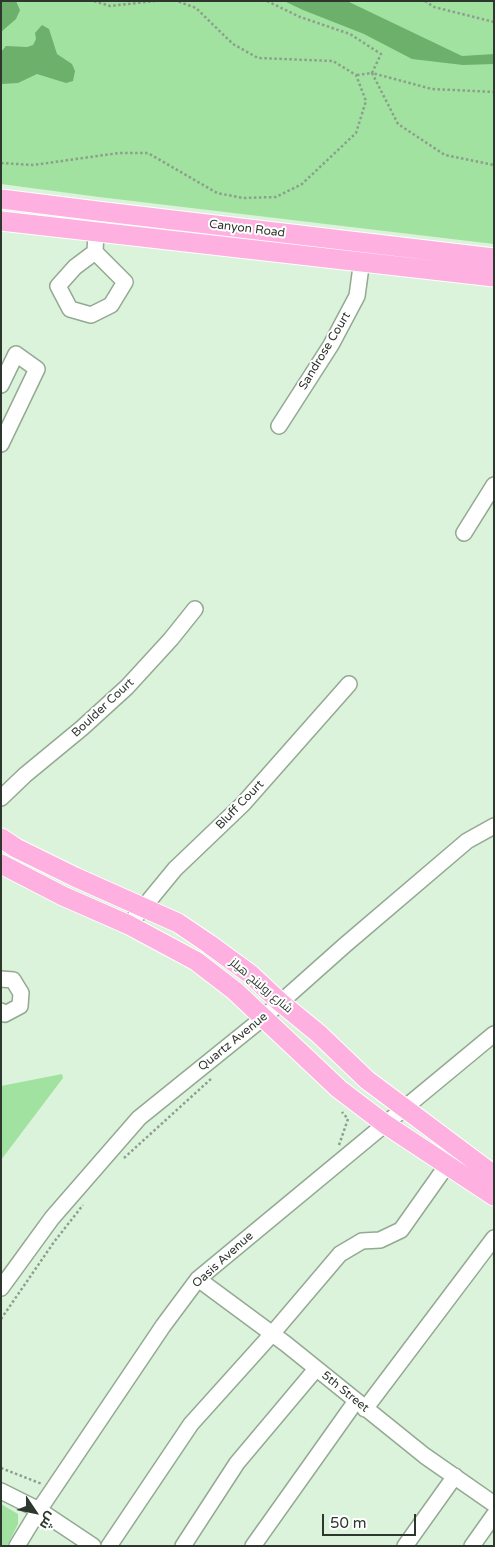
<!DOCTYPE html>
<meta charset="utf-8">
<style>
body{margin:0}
#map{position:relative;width:495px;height:1547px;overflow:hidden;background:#daf3da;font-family:"Varela Round",Cairo,sans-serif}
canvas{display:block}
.frame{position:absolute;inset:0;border:2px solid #2e372e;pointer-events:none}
.north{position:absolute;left:10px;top:1487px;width:50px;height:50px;-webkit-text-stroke:4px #fff;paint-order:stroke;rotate:124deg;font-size:14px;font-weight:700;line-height:20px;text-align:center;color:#2e372e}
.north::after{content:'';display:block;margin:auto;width:18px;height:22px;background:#2e372e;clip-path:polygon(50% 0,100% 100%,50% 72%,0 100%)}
.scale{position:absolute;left:322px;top:1514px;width:94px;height:22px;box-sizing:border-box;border:2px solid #2e372e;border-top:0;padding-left:6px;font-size:15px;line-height:18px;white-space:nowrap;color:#2e372e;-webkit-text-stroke:4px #fff;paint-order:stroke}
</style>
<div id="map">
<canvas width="495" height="1547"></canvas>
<div class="frame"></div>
<div class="north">ش</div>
<div class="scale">50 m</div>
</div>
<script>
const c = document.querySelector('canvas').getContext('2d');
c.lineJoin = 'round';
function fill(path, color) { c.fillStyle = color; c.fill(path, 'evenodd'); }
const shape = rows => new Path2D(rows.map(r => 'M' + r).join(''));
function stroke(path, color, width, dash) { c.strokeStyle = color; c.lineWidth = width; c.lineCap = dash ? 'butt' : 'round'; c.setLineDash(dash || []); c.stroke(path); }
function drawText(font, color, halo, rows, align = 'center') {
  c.font = font + ' "Varela Round",Cairo,sans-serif'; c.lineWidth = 4; c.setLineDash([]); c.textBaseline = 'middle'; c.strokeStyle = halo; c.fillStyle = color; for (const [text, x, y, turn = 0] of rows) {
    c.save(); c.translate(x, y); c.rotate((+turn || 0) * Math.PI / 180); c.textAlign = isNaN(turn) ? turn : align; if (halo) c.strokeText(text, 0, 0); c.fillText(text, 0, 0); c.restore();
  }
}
const green = shape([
 [1,1,494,1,494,244,99,197,1,184],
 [62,1074,63,1078,1,1160,1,1086],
 [1,1504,18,1514,18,1524,7,1546,1,1546]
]);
const water = shape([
 [1,1,16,1,20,10,16,19,1,32],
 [284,1,347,1,462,56,494,54,494,64,463,65,412,59,364,34,303,10],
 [42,25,49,29,57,54,72,64,75,71,73,81,66,83,37,74,18,83,1,84,1,52,6,46,27,47,33,45,36,39,35,33]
]);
const path = shape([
 [94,1,110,6,155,1],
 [267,1,300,17,350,34,381,54,372,73,432,89,494,92],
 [425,1,434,7,494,22],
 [357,75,372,73,398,124,445,155,494,165],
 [1,163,33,165,119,153,148,153,217,193,243,198,276,197,302,184,356,133,366,101,356,75,333,61,258,58,233,44,196,8,177,1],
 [339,1145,348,1119,342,1112],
 [124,1158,212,1078],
 [1,1319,54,1242,83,1205],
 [1,1468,42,1484]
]);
const minor = shape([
 [95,252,125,282,111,305,91,315,70,309,58,286,75,267,95,252,97,211],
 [1,385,16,354,37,369,1,444],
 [279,426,331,345,357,296,363,252],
 [464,533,494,485],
 [1,798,25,775,82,728,127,687,171,639,195,609],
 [129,925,175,869,243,804,349,684],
 [1,979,13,980,21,993,20,1006,5,1014,1,1011],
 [198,1279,286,1344,425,1456,494,1504],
 [1,1288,52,1218,139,1118,263,1018,345,945,467,841,494,826],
 [365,1409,494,1238],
 [1,1491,39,1510,93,1546],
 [17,1546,39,1510,163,1326,198,1279,494,1034],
 [109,1546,191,1424,272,1334,340,1254,362,1241,380,1240,401,1230,447,1165],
 [183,1546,237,1463,316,1369],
 [253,1546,356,1401],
 [405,1546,455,1476],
 [472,1546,494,1515]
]);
const major = shape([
 [1,199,97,211,494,258],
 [1,221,494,277],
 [1,838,16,848,75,877,178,923,209,944,250,974,280,1002,319,1034,367,1080,494,1175],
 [1,864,63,896,129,925,196,961,235,991,339,1089,385,1124,494,1196]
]);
const streetNames = [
 ["Canyon Road",247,229,7],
 ["Sandrose Court",325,351,-59],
 ["Boulder Court",103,708,-43],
 ["Bluff Court",240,805,-46],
 ["شارع رولينج هيلز",261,986,40],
 ["Quartz Avenue",233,1042,-39],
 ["Oasis Avenue",223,1260,-42],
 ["5th Street",345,1392,39]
];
fill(green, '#a1e2a1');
fill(water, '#6cb06c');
stroke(minor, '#93a992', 18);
stroke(major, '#fff', 21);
stroke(path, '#8c9e8c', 2.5, [2.5, 2.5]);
stroke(minor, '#fff', 15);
stroke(major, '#feb1e0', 19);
drawText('12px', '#2e372e', '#fff', streetNames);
</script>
